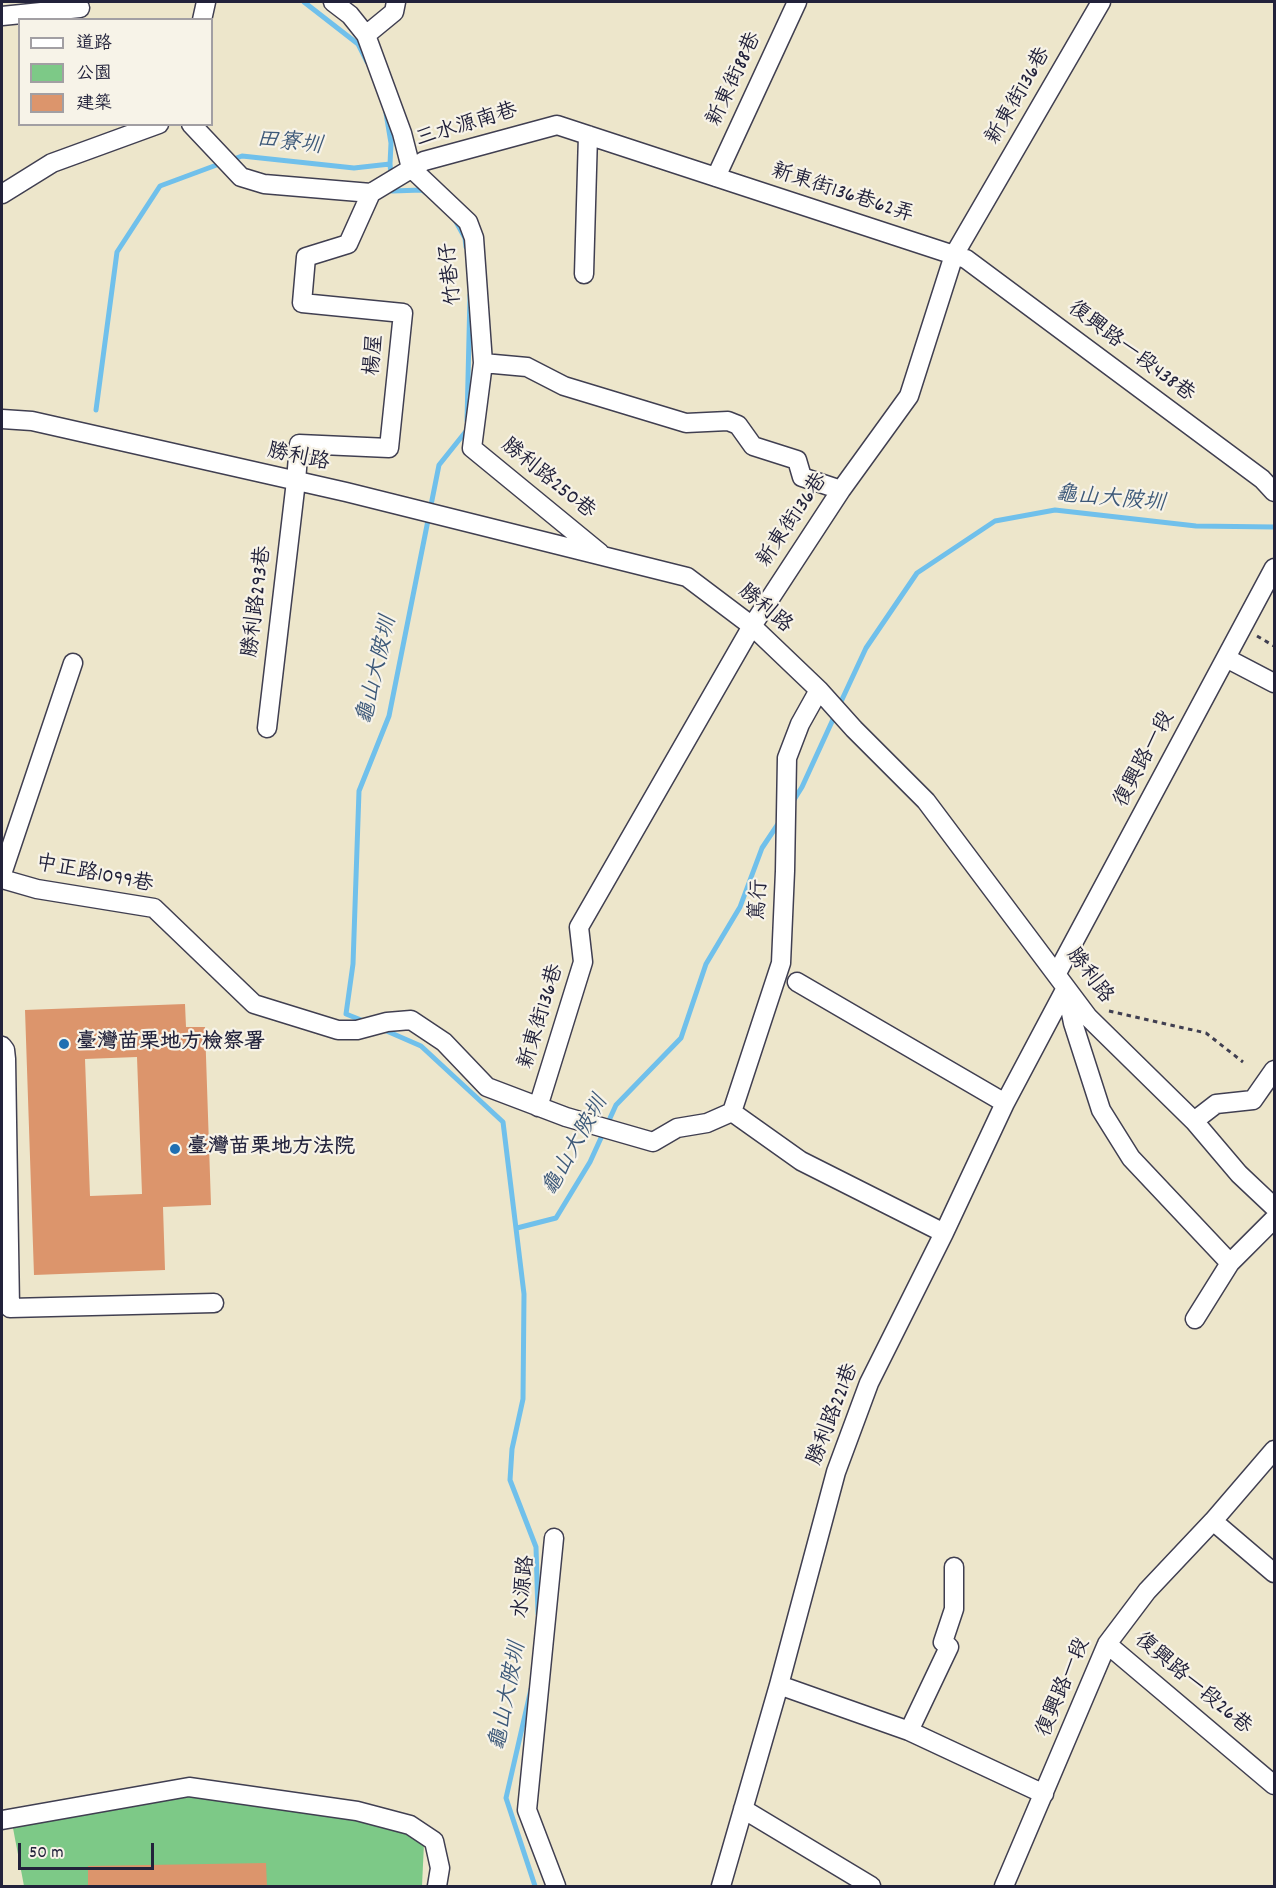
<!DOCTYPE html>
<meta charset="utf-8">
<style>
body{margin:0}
#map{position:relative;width:1276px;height:1888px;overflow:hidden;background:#ede6cb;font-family:Dekko,"LXGW WenKai TC",sans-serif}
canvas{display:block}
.frame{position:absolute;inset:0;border:3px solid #22223b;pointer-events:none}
.legend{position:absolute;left:18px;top:18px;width:195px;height:108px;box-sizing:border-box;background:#f7f3e8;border:2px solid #a29fa3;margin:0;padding:8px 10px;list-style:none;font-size:18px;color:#22223b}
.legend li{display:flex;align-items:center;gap:12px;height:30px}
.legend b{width:30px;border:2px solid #a29fa3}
.scale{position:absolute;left:18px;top:1843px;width:136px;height:27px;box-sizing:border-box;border:3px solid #22223b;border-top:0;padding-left:8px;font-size:18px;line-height:21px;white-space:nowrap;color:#22223b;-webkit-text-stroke:4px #f7f3e8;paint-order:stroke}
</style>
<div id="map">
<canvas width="1276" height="1888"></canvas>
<div class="frame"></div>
<ul class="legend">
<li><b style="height:8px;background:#fff"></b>道路</li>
<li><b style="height:16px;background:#7dc987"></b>公園</li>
<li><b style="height:16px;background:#dc956c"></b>建築</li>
</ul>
<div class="scale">50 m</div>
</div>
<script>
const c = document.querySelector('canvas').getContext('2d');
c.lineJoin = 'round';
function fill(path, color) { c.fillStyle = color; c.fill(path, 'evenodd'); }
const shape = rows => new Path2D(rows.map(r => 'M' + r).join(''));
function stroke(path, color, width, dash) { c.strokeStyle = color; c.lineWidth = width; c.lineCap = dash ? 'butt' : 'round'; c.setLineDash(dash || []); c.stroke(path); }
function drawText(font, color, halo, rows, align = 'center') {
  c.font = font + ' Dekko,"LXGW WenKai TC",sans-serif'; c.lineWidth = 4.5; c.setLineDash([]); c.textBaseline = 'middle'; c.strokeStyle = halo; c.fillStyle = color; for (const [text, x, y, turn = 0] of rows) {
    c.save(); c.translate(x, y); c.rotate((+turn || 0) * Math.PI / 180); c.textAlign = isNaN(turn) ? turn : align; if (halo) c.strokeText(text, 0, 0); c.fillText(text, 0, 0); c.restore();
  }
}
const green = shape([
 [169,1791,401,1820,424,1843,422,1886,24,1886,13,1828]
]);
const stream = shape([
 [304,2,358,44,367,62],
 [231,160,242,156,354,168,390,164,391,143,386,113],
 [390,164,391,175],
 [392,184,392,191,422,190,426,193],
 [455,220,465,238,466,247],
 [96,410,117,252,160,186,222,163],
 [467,421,470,295],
 [839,706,866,648,917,573,995,521,1055,510,1196,526,1274,527],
 [792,803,802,787,835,715],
 [366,1022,346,1014,353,964,359,791,389,716,439,465,467,430],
 [382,1029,421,1046,503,1122,524,1294,523,1399,512,1449,510,1480,536,1547,538,1614],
 [517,1228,556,1218,590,1162,616,1105,681,1038,706,964,740,907,762,848,780,821],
 [531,1689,506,1798,535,1886]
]);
const building = shape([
 [185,1004,186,1027,205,1027,211,1205,163,1207,165,1270,34,1275,25,1010],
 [137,1057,142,1194,90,1196,85,1059],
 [266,1863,267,1887,88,1887,88,1866]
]);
const path = shape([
 [1257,636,1274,646],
 [1109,1011,1206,1033,1243,1062]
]);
const minor = shape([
 [333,2,350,15,366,35,402,133,411,168],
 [2,16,80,8],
 [202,20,206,2],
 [366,35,394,12,396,2],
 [191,124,241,177,264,184,371,193,424,161,557,125,966,259,1262,479,1274,492],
 [411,168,468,222,474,238,483,363,472,448,600,553],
 [716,177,797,2],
 [2,194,52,163,159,124],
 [584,274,588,135],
 [483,363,527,367,564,386,686,423,728,421,738,425,753,446,797,460,802,477,841,490],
 [2,419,32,421,346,492,687,577,752,626,819,690,854,729,926,801,1088,1017,1194,1121,1239,1174,1274,1207],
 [1226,658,1274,683],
 [267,728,296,481,299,444,389,448,403,313,302,303,306,257,348,244,371,193],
 [2,874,73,663],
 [2,879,37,889,154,908,254,1004,338,1030,357,1030,387,1022,411,1020,444,1042,487,1087,566,1117,653,1142,677,1128,707,1123,732,1112,801,1161,944,1233],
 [1057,973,1274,568],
 [797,982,1005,1103],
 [1067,993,1073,1023,1101,1110,1131,1158,1230,1263],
 [2,1046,5,1050,6,1059,10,1308,214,1303],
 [538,1107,583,962,579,927,752,626,841,490,909,396,954,255,1101,2],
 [732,1112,781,963,785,871,787,758,800,724,819,690],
 [1194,1121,1216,1104,1253,1100,1274,1070],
 [1195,1319,1230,1263,1274,1219],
 [1213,1521,1274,1573],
 [554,1538,527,1810,556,1886],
 [1107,1644,1274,1785],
 [779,1685,909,1731,1044,1794],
 [909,1731,949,1647,943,1642,954,1609,954,1567],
 [743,1809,871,1886],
 [2,1820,189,1787,357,1811,410,1825,434,1841,440,1868,437,1886],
 [721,1886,779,1685,836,1472,869,1383,944,1233,1005,1103,1066,988],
 [1004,1886,1107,1644,1147,1591,1213,1521,1274,1450]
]);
const markers = [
 [64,1044,6,"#1f6fb2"],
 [175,1149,6,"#1f6fb2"]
];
const streetNames = [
 ["新東街88巷",736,80,-65],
 ["新東街136巷",1020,97,-60],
 ["三水源南巷",467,127,-17],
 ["新東街136巷62弄",842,195,18],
 ["竹巷仔",453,274,-96],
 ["復興路一段438巷",1130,353,37],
 ["楊屋",376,355,-84],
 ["勝利路",298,459,12],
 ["勝利路250巷",547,480,39],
 ["新東街136巷",794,521,-56],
 ["勝利路293巷",259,602,-83],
 ["勝利路",764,610,40],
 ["復興路一段",1146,760,-62],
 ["中正路1099巷",94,876,11],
 ["篤行",761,900,-87],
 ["勝利路",1088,977,53],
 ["新東街136巷",543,1017,-73],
 ["勝利路221巷",835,1415,-69],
 ["水源路",526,1587,-84],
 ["復興路一段26巷",1192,1685,40],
 ["復興路一段",1065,1688,-67]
];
const poiNames = [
 ["臺灣苗栗地方檢察署",76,1044],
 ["臺灣苗栗地方法院",187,1149]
];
const waterNames = [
 ["田寮圳",289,145,6],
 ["龜山大陂圳",1110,501,5],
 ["龜山大陂圳",379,671,-77],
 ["龜山大陂圳",577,1147,-61],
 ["龜山大陂圳",510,1697,-79]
];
fill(green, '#7dc987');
stroke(stream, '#70c0eb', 5);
fill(building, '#dc956c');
stroke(minor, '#403f51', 21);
stroke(path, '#403f51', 3, [4.5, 4.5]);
stroke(minor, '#fff', 18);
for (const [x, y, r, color] of markers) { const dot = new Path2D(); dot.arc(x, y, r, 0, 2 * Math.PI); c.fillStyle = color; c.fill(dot); stroke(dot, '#f7f3e8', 2); }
drawText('21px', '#22223b', '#f7f3e8', streetNames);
drawText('bold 21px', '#22223b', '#f7f3e8', poiNames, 'left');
drawText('italic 22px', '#3d5979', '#f7f3e8', waterNames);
</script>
